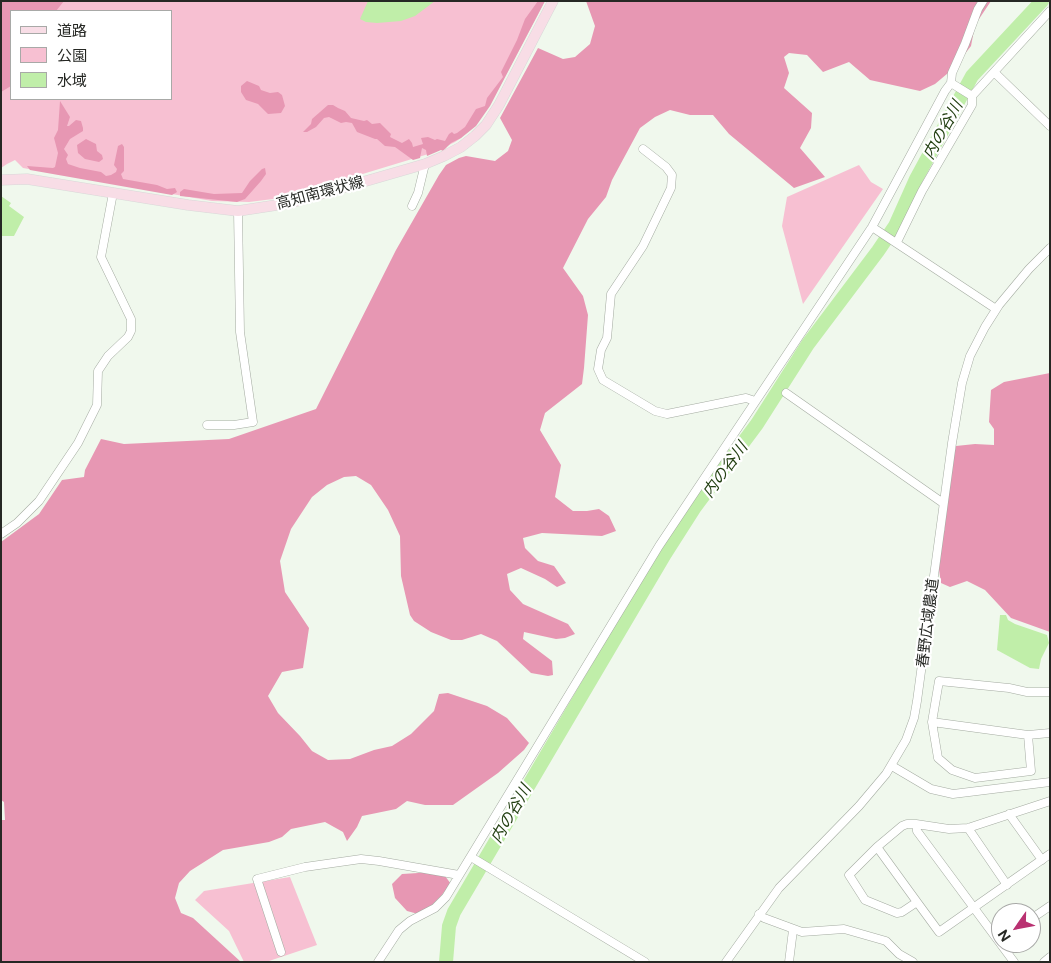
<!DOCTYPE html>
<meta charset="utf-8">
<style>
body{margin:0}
#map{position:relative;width:1051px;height:963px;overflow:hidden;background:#f0f8ed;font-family:"Public Sans","Noto Sans JP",sans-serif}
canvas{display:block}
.frame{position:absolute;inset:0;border:2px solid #262824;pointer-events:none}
.legend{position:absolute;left:10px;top:10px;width:162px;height:90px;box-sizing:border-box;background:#fff;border:1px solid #a8a9a7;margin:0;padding:6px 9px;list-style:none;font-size:15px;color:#262824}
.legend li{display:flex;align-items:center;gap:10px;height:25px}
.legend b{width:25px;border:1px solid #a8a9a7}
.north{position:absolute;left:991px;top:903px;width:50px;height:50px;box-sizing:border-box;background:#fff;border:1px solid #a8a9a7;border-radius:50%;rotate:237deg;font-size:14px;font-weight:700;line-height:20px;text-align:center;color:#262824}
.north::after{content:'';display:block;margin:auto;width:18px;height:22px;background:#b93171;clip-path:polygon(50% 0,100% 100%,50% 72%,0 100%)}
</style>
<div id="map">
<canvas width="1051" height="963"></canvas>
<div class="frame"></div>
<ul class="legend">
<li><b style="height:6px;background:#f8dde6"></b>道路</li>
<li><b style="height:14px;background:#f7c0d2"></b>公園</li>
<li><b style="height:14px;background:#c0eea9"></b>水域</li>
</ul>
<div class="north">N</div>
</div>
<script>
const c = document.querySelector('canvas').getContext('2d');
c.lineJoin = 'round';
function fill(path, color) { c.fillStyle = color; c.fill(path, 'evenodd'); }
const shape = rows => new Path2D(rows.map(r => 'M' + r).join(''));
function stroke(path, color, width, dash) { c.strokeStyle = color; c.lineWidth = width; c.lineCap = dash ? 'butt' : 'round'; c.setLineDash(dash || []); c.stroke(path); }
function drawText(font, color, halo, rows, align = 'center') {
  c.font = font + ' "Public Sans","Noto Sans JP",sans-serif'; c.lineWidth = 4.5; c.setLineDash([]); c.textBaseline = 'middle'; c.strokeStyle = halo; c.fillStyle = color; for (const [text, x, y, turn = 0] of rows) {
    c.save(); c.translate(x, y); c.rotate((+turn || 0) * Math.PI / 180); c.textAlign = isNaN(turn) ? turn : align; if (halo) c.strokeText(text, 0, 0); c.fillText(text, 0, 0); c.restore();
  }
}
const green = shape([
 [1,1,545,1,491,103,461,138,455,142,435,152,310,190,273,199,249,202,212,201,23,168,15,160,7,164,1,168],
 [11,11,171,11,171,99,11,99],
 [859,165,871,182,883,189,803,304,782,226,787,197],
 [290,877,317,945,266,962,244,962,229,931,195,900,204,891]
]);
const forest = shape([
 [1,1,64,1,56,11,11,11,11,86,1,92],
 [538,1,545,1,490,106,476,126,461,138,451,143,443,151,441,150,427,156,426,150,422,148,420,158,413,160,395,147,385,146,377,139,375,139,357,132,352,123,346,122,341,123,329,117,324,118,316,127,307,132,303,132,311,124,312,119,328,105,333,105,338,108,345,111,351,118,364,121,367,120,372,124,380,123,391,134,390,137,402,143,409,139,412,143,413,147,423,144,421,138,428,137,435,140,437,139,445,141,449,134,452,132,454,134,457,133,465,127,476,109,485,106,487,98,503,77,501,72,517,40,525,19],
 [586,1,991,1,975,25,971,46,954,68,935,84,920,91,870,80,849,62,823,72,807,55,789,53,784,57,789,73,784,88,812,113,811,128,800,148,825,177,794,188,729,134,713,115,690,115,670,110,655,117,640,128,612,180,606,197,588,219,563,268,583,296,588,315,584,368,582,384,545,413,540,430,561,465,555,497,573,511,587,511,599,509,609,516,616,531,602,536,542,533,523,538,525,548,538,561,554,566,566,583,557,587,545,579,521,568,507,574,510,590,523,604,568,624,575,634,565,638,556,639,524,632,523,639,552,661,553,675,548,676,531,673,497,641,481,634,462,640,451,640,431,632,414,621,410,615,401,576,400,536,388,510,371,485,356,476,344,477,327,485,312,497,291,529,280,561,285,592,309,628,303,668,282,672,268,696,278,713,300,736,312,751,328,760,350,759,374,750,392,746,411,734,434,711,439,694,448,693,487,706,507,718,529,743,524,750,498,773,453,805,425,805,407,801,396,809,362,816,357,827,347,841,343,832,325,822,291,829,282,837,269,842,223,850,190,871,179,883,175,898,181,913,193,918,241,962,1,962,1,820,5,820,4,802,1,800,1,542,39,514,62,480,84,477,85,470,101,439,124,444,229,439,316,409,396,250,439,175,446,165,459,158,466,156,495,161,508,151,512,140,500,118,538,48,563,59,575,57,590,44,595,26],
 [247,81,259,86,261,90,270,93,278,92,282,95,285,106,281,113,268,114,258,104,246,100,241,92,241,86],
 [60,101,70,117,67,126,69,126,76,120,81,121,83,128,83,131,70,139,64,149,68,155,66,159,68,164,80,168,101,172,106,176,111,175,116,172,117,169,114,165,118,146,122,144,124,147,124,171,121,174,123,179,157,185,167,189,175,188,177,192,172,195,30,170,27,166,53,168,55,167,58,153,54,138,58,130],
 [86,139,96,144,97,151,102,155,103,159,99,162,85,159,78,153,77,145],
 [265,168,266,174,261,181,245,199,237,202,180,196,180,192,184,189,214,194,242,193,250,181,262,169],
 [1050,373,1050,632,1011,618,985,590,967,581,950,587,941,583,938,563,938,548,945,529,945,496,956,446,975,444,994,445,994,429,989,422,991,390,1004,382],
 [418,873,436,873,445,876,451,884,440,897,422,915,407,911,395,898,392,884,402,874]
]);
const water = shape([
 [368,1,435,1,415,16,401,21,377,23,366,22,360,19],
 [1,196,11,203,9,206,24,217,14,236,1,236],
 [1000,615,1006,615,1008,620,1015,624,1047,635,1049,643,1041,659,1039,669,1030,668,997,650]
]);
const river = shape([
 [446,962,449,926,454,912,665,554,695,507,757,424,808,344,878,251,895,226,916,179,972,76,1042,1]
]);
const minor = shape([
 [994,72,1050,126],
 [951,83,972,96],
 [643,149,666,167,672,175,671,188,643,246,611,294,607,338,601,350,598,369,603,380,655,411,667,414,746,398,755,401],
 [412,206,418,193,425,164],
 [872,227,996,309],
 [897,242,922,191,972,105,972,96,1050,11],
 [786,393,943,503],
 [207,425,234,425,253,422,240,332,238,211],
 [1,534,17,523,39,501,78,443,97,405,98,371,108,356,128,337,131,331,131,319,101,257,113,193],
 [932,722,1028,735,1031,771,975,778,952,770,938,758,932,722,939,681,1009,688,1027,692,1050,692],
 [1028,735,1050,733],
 [892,766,931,789,953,794,1050,782],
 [1009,814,1042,860],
 [916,824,917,831,1014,962],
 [968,828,1007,885],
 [877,847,849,875,865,900,897,913,902,912,917,902,939,932,1050,854],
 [471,857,645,962],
 [917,902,877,847,902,826,907,824,916,824,949,829,968,828,1050,801],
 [759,914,764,918,802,932,844,929,886,941,899,954,913,962],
 [1031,919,1050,906],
 [281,952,257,879,305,867,361,859,379,861,459,875],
 [378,962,399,930,410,921,435,908,446,897,659,546,872,227,945,91,951,83,952,73,965,44,978,9,983,1],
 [726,962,779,888,859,806,886,774,906,740,914,718,917,701,952,443,962,383,970,356,985,327,999,305,1029,269,1050,248],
 [789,962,793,930],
 [1044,962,1050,957]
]);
const major = shape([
 [1,180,27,179,188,205,238,211,290,203,425,164,444,156,461,147,475,136,486,125,499,105,553,1]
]);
const streetNames = [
 ["高知南環状線",320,193,-15],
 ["春野広域農道",928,623,-83]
];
const waterNames = [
 ["内の谷川",943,130,-61],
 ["内の谷川",725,470,-54],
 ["内の谷川",511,814,-60]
];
fill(green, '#f7c0d2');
fill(forest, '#e797b3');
fill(water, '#c0eea9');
stroke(river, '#c0eea9', 14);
stroke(minor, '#a4aba1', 9);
stroke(major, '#d8d8d8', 11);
stroke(minor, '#fff', 8);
stroke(major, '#f8dde6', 10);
drawText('15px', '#262824', '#fff', streetNames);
drawText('italic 16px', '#244113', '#fff', waterNames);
</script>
